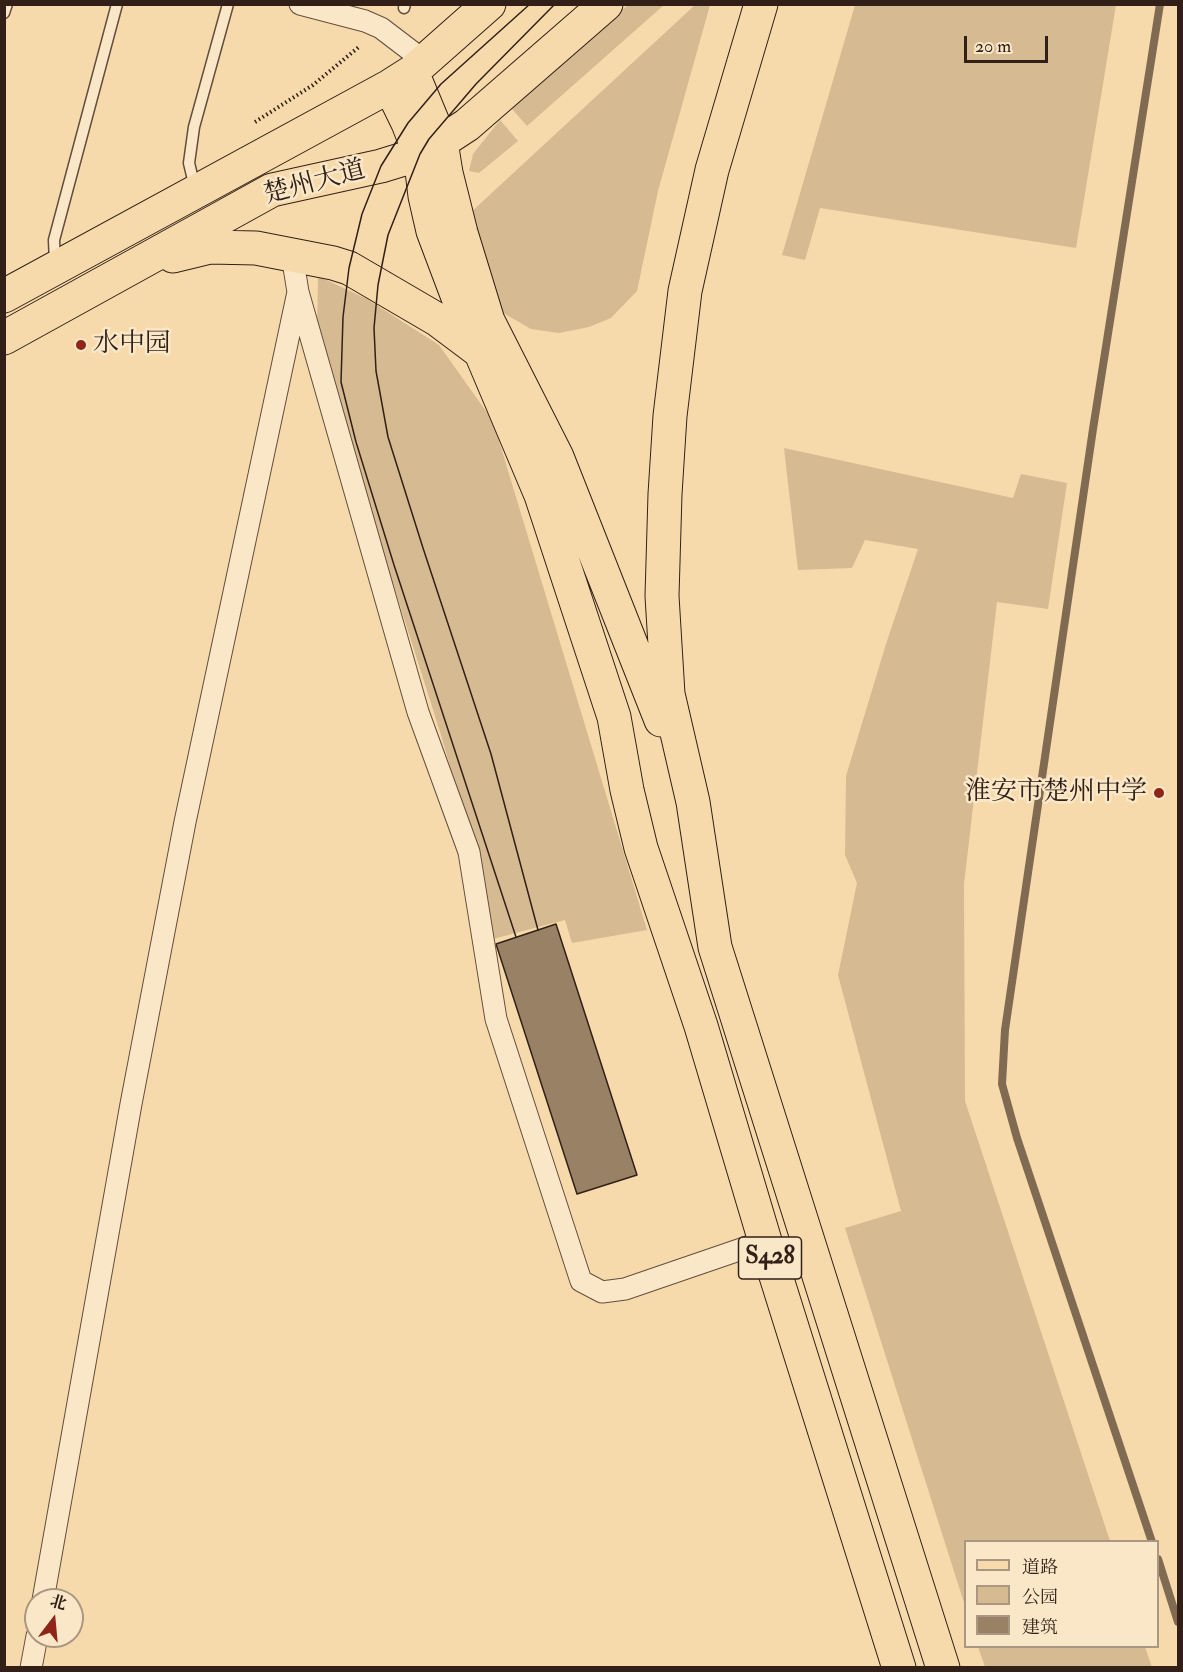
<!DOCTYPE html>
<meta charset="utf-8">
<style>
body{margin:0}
#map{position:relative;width:1183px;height:1672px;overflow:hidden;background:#f7daab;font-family:"IM FELL Double Pica","Noto Serif SC",serif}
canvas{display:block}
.frame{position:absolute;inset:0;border:6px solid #322018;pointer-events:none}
.legend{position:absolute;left:964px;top:1540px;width:195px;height:108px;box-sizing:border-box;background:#fae7c8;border:2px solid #aa9782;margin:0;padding:8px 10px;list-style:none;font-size:18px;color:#322018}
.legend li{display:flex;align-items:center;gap:12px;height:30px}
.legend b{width:30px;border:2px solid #aa9782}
.north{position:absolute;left:24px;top:1588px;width:60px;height:60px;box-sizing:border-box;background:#fae7c8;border:2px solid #aa9782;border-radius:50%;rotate:16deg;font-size:16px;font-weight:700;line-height:24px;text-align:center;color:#322018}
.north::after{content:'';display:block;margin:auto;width:21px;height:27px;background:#8f2418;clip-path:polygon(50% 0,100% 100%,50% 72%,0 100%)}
.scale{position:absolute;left:964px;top:36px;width:84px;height:27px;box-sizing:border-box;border:3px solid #322018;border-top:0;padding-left:8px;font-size:18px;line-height:21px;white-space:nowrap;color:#322018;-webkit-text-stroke:4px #fae7c8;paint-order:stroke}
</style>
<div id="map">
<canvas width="1183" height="1672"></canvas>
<div class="frame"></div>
<ul class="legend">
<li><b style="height:8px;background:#f7daab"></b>道路</li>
<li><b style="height:16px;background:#d6ba92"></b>公园</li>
<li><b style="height:16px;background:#988164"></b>建筑</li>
</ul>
<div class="north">北</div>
<div class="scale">20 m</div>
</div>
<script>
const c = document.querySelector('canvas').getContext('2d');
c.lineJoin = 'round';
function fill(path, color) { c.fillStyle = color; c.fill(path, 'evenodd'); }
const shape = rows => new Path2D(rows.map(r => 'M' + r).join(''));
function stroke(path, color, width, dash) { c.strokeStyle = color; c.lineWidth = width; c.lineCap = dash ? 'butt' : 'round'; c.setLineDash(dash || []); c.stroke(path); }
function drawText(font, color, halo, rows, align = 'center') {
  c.font = font + ' "IM FELL Double Pica","Noto Serif SC",serif'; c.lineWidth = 5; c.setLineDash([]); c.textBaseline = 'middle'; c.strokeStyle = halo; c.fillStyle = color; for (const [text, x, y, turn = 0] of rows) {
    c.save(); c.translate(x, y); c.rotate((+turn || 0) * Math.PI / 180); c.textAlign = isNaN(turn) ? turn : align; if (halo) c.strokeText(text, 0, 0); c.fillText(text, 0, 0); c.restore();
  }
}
const green = shape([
 [628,5,664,5,527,126,512,109,545,75],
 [695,5,710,5,658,191,637,291,611,318,589,327,559,333,531,329,505,314,492,301,469,214],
 [855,5,1116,5,1076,248,820,208,805,260,782,255],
 [500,120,518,141,479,173,469,171,473,154],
 [318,276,367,299,439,345,493,421,647,930,572,943,565,920,493,939,478,863,441,735,330,384,317,338],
 [784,448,1013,498,1021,474,1067,483,1048,609,997,602,964,884,965,1101,1110,1541,966,1542,965,1606,845,1228,901,1211,838,975,857,883,845,855,846,776,886,644,918,549,865,540,852,568,798,570],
 [978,1647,1145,1647,1152,1667,985,1667]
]);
const stream = shape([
 [1152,1542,1017,1138,1002,1084,1005,1030,1093,429,1160,4],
 [1158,1559,1178,1622]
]);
const building = shape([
 [556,924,637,1175,577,1194,496,944,556,924]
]);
const path = shape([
 [255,122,313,85,360,46]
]);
const lane = shape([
 [404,8,405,4],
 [4,13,7,4],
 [195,188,189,163,194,127,228,4],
 [55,263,54,240,117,4]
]);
const street = shape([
 [300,4,365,21,381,28,423,60],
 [292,255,298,292,418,712,469,852,496,1019,581,1281,602,1292,625,1289,765,1241],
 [43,1600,131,1104,185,822,298,292],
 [31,1668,37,1636]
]);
const primary = shape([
 [761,4,712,170,685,291,670,416,665,494,662,596,668,694,693,802,715,947,943,1668],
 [412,72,441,142,446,173,461,233,488,321,557,457,661,720],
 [390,86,408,123,420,154,425,196,433,231,462,308,541,495,614,717,627,790,641,848,701,1026,765,1241,899,1668],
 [173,256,210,247,256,248,333,263,349,268,438,320,478,350],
 [4,296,390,86,412,72,489,4],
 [4,338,272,190,381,166,420,154,441,142,467,125,606,4]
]);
const tram = shape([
 [538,930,491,754,423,548,388,437,376,371,374,328,378,285,388,235,420,154,429,139,476,84,555,4],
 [516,937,394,565,356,442,341,382,343,317,349,268,362,214,381,166,408,123,441,84,530,4]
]);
const markers = [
 [81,345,6,"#8f2418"],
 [1159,793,6,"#8f2418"]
];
const shields = [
 [770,1258,63]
];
const shieldNames = [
 ["S428",770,1258]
];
const streetNames = [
 ["楚州大道",315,184,-15]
];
const poiNames = [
 ["水中园",93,345],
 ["淮安市楚州中学",1147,793,"right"]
];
fill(green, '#d6ba92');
stroke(stream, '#806a52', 8);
fill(building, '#988164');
stroke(building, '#322018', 1.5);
stroke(lane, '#634e3d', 13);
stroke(street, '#634e3d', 23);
stroke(primary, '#322018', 35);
stroke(path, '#322018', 4, [1.5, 3]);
stroke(lane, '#fae7c8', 10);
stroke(street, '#fae7c8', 21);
stroke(primary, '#f7daab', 33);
stroke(tram, '#322018', 1.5);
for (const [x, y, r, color] of markers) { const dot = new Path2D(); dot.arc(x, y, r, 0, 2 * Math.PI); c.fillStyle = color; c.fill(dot); stroke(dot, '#fae7c8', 2); }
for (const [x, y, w] of shields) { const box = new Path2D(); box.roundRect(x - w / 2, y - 21, w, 42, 4.5); c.fillStyle = '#fae7c8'; c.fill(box); stroke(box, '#322018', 1.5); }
drawText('bold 24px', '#322018', null, shieldNames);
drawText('26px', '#322018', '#fae7c8', streetNames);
drawText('26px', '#322018', '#fae7c8', poiNames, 'left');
</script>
